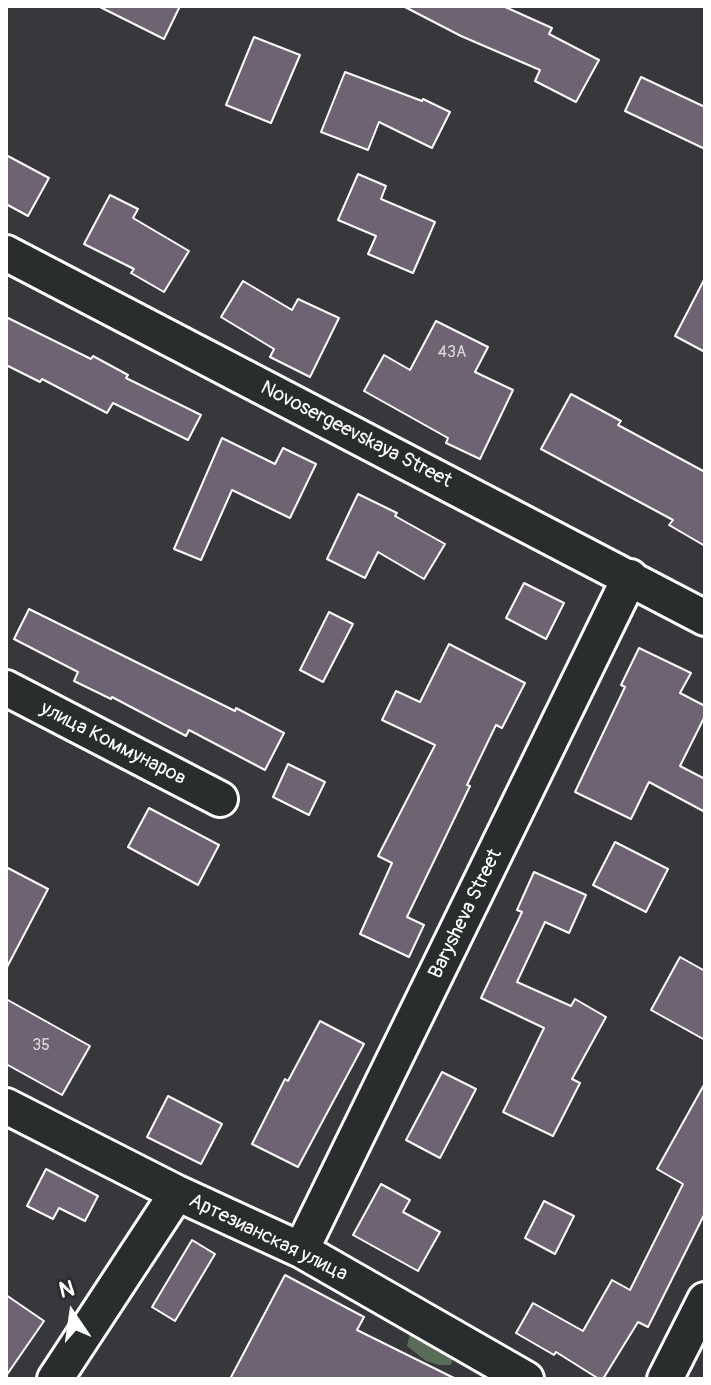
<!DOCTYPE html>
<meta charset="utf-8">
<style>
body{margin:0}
#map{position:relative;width:711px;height:1385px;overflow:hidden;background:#38383c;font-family:Pangolin,sans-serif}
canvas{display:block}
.frame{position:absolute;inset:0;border:8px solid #fff;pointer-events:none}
.north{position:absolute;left:32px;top:1273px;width:80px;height:80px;-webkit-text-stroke:6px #2a2d2e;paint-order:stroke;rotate:347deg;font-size:22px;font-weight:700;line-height:32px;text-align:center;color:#fff}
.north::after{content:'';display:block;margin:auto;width:28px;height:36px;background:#fff;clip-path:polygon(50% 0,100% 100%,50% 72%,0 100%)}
</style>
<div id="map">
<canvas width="711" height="1385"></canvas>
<div class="frame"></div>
<div class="north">N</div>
</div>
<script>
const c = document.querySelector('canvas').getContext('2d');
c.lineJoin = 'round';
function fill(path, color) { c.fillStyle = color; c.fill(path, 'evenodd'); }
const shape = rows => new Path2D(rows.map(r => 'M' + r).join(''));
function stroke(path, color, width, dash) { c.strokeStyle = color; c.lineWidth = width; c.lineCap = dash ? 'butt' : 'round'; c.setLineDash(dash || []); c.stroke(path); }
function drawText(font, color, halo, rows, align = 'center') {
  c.font = font + ' Pangolin,sans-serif'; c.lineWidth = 6; c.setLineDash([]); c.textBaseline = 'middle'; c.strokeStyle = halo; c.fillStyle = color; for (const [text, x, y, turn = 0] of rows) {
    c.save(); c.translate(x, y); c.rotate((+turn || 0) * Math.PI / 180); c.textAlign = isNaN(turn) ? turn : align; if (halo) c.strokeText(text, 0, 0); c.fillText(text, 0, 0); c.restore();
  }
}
const green = shape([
 [423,1331,455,1353,451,1365,439,1365,426,1361,407,1346,410,1333]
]);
const building = shape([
 [98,6,180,6,164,39,98,6],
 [403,6,503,6,552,28,549,34,599,60,576,102,535,81,540,70,461,36,403,6],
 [254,37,300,55,271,123,226,105,254,37],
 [345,72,422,101,423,99,450,112,432,148,379,122,368,150,321,132,345,72],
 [641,77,705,107,705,149,625,111,641,77],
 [6,155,49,178,28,216,6,204,6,155],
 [358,174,386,186,381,199,435,222,413,273,368,254,376,236,338,220,358,174],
 [110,195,138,209,133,218,189,251,164,292,131,273,134,269,84,244,110,195],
 [705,278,705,352,675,336,705,278],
 [243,281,292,310,298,299,339,318,310,377,270,357,274,349,221,317,243,281],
 [6,317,91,359,93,356,128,375,126,378,201,415,188,440,113,403,107,413,42,379,40,382,6,365,6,317],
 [436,321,488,347,475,372,513,390,480,459,446,443,448,438,364,391,384,355,410,370,436,321],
 [571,394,621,421,618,425,705,472,705,546,669,525,673,520,541,449,571,394],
 [222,438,275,464,283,448,316,464,290,518,232,490,201,560,174,549,222,438],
 [358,494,397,513,395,516,445,544,424,579,378,552,365,578,327,559,358,494],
 [524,583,564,603,546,639,506,618,524,583],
 [29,609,235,711,236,708,284,733,265,770,189,730,186,736,112,697,111,699,74,681,78,672,14,639,29,609],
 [329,612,353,624,323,682,300,670,329,612],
 [449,644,525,683,502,728,496,725,467,785,470,786,407,917,424,925,409,957,360,934,392,863,378,856,435,745,382,720,396,691,420,702,449,644],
 [639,648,691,673,680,693,705,706,705,716,680,766,705,779,705,812,649,782,631,819,575,792,625,687,621,685,639,648],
 [288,764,325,782,309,815,273,797,288,764],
 [149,808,219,845,198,885,128,847,149,808],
 [615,842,668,869,646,912,593,885,615,842],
 [6,867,48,889,6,969,6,867],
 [534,872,586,895,569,933,545,922,517,982,571,1006,575,999,606,1017,572,1079,580,1083,553,1136,503,1112,544,1028,481,998,522,912,517,910,534,872],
 [680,957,705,971,705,1040,651,1010,680,957],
 [6,999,90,1046,62,1095,6,1064,6,999],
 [320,1021,364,1044,298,1167,252,1144,285,1079,288,1081,320,1021],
 [442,1072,476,1089,440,1158,406,1140,442,1072],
 [705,1083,705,1213,648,1327,638,1322,603,1379,599,1379,556,1352,554,1355,516,1333,533,1303,583,1331,612,1280,630,1290,683,1184,657,1169,705,1083],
 [168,1096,222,1124,201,1164,147,1137,168,1096],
 [46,1169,98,1196,85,1221,59,1208,53,1219,27,1206,46,1169],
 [381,1184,410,1200,403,1212,440,1232,418,1271,353,1235,381,1184],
 [544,1201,574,1216,555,1254,525,1238,544,1201],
 [192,1240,215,1254,175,1321,152,1307,192,1240],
 [285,1275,364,1317,357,1330,456,1379,230,1379,285,1275],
 [6,1295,44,1321,6,1376,6,1295]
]);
const minor = shape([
 [6,253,705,618],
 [6,688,220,799],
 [6,1106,177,1193,301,1250,526,1379],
 [301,1250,630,577],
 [55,1379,177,1193],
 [665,1379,705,1300]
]);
const numberNames = [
 ["43А",452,353],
 ["35",41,1046]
];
const streetNames = [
 ["Novosergeevskaya Street",356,435,27],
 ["улица Коммунаров",113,744,27],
 ["Barysheva Street",466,914,-64],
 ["Артезианская улица",268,1238,26]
];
fill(green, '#586c57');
fill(building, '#6e6372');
stroke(building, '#fff', 2);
stroke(minor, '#fff', 40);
stroke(minor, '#2a2d2e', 34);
drawText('16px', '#dbd8dc', null, numberNames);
drawText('20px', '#fff', '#2a2d2e', streetNames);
</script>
